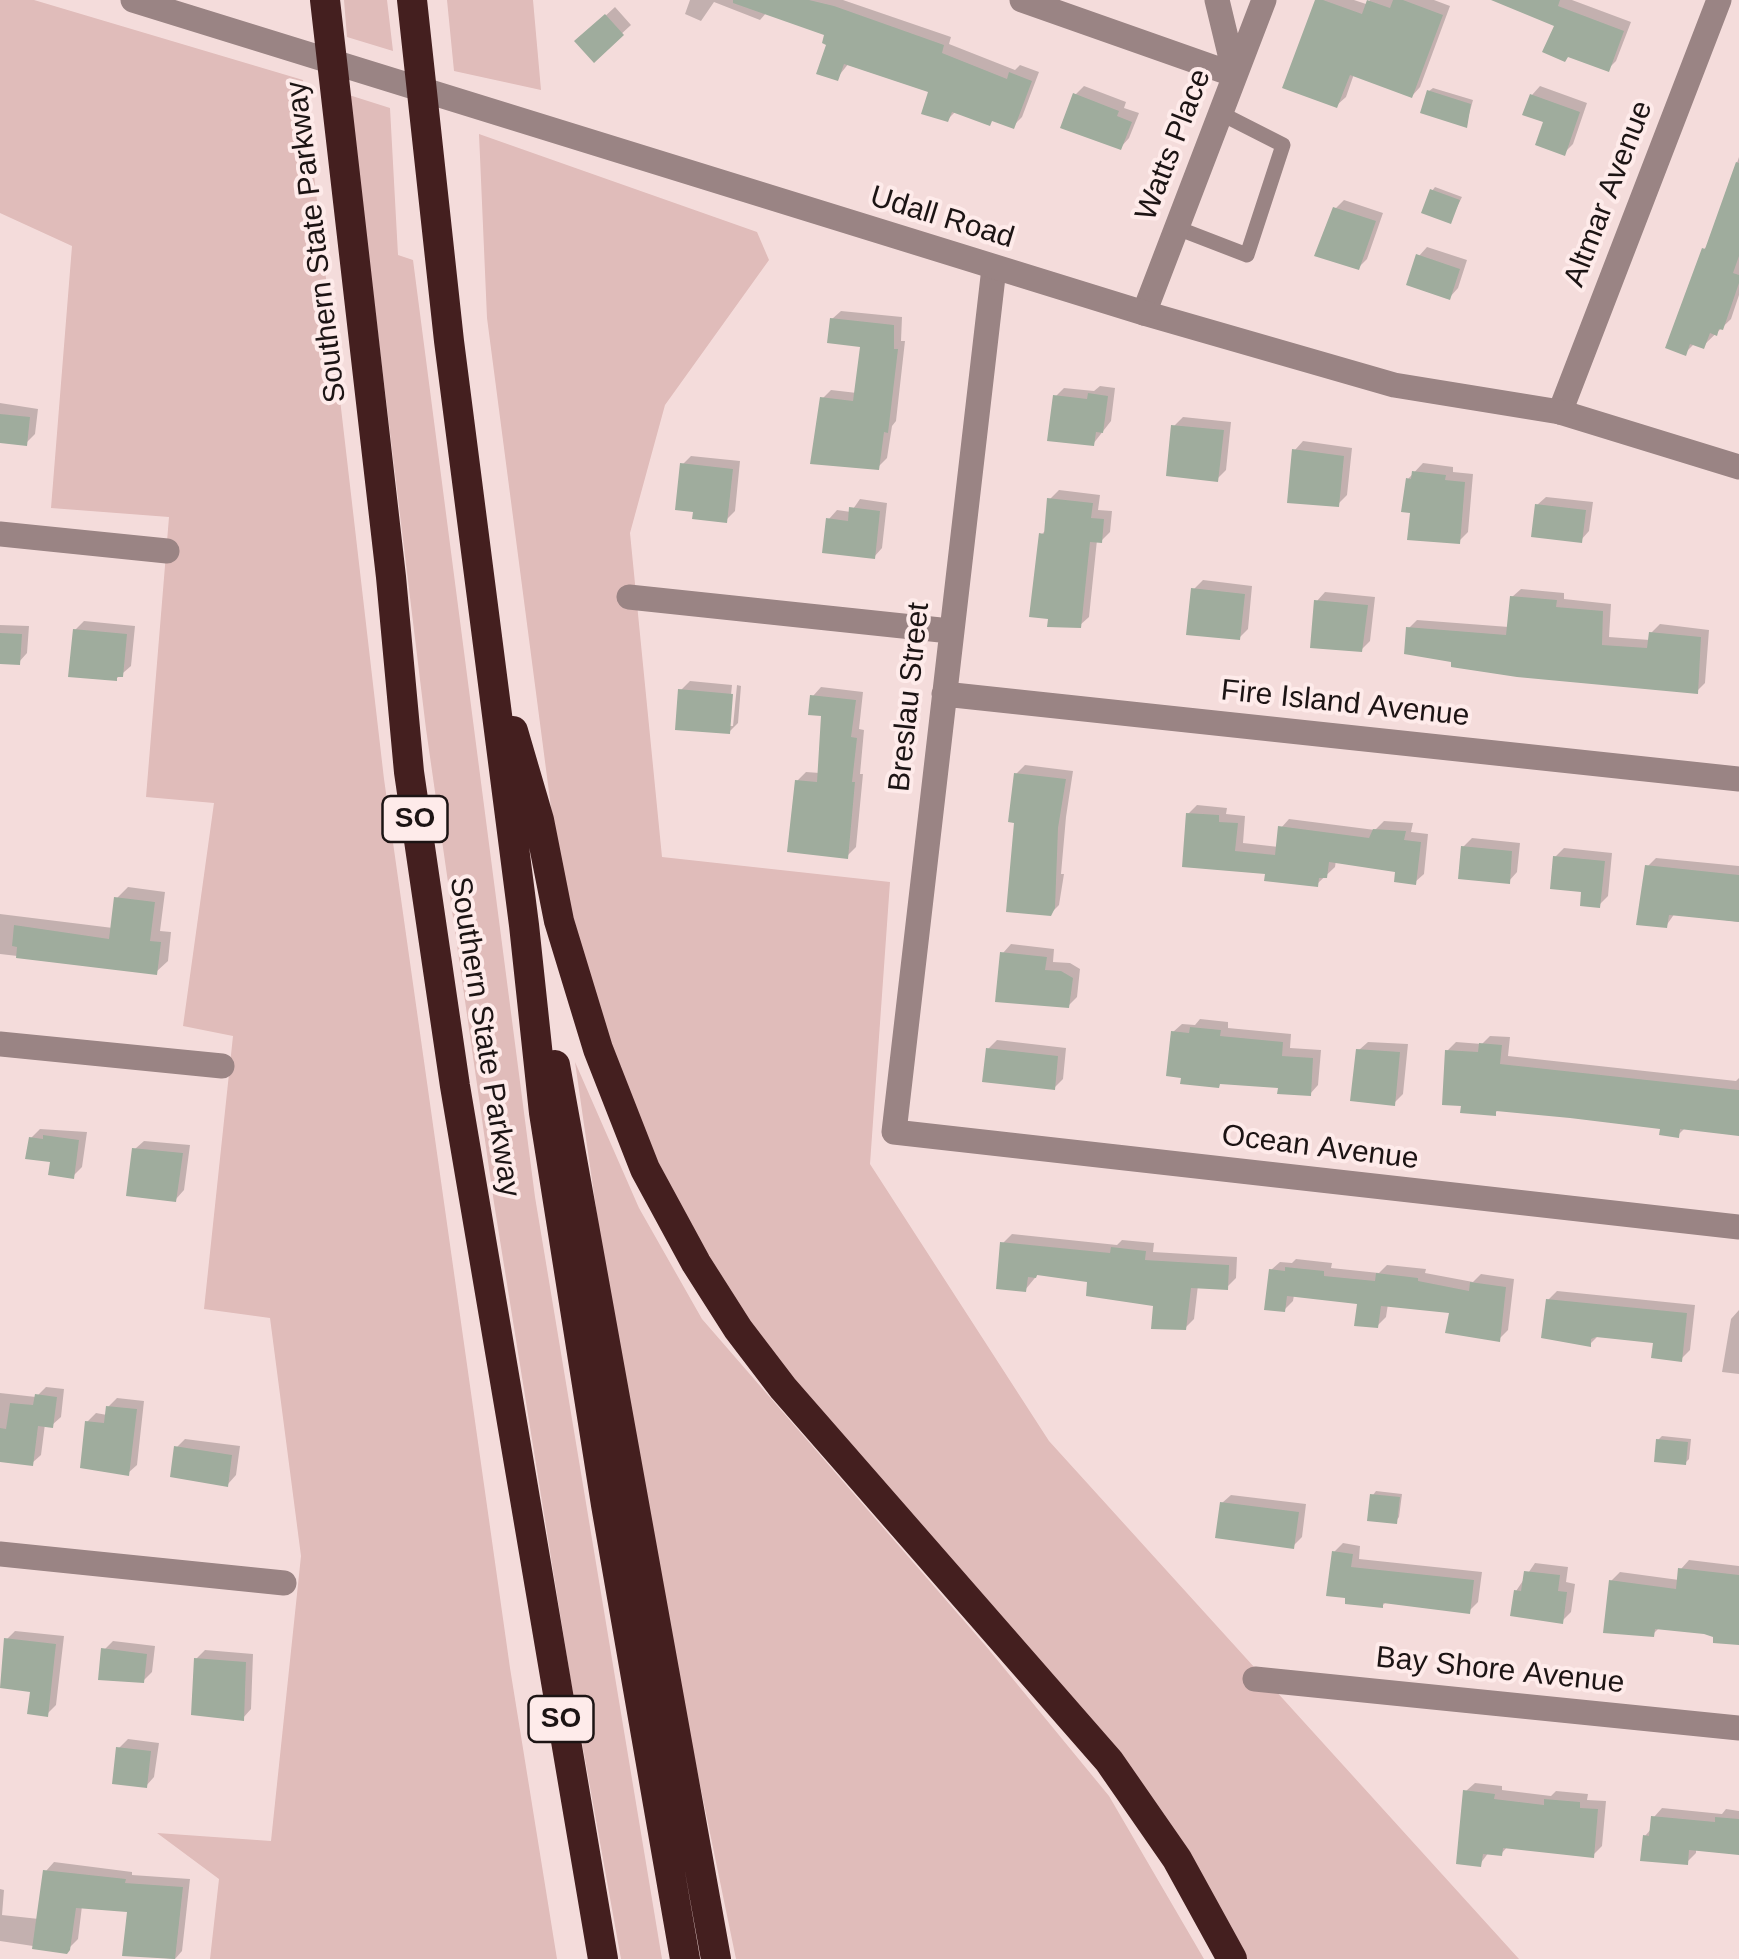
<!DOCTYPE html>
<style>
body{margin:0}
canvas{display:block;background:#f4dcdb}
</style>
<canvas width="1739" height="1959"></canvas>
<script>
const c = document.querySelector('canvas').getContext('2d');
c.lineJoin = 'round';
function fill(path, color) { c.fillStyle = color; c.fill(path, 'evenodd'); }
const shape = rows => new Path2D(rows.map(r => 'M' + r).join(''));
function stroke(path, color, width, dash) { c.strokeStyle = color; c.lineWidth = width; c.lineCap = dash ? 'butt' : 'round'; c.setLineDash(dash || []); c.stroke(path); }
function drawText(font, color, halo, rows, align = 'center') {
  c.font = font + ' Arial,sans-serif'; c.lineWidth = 8; c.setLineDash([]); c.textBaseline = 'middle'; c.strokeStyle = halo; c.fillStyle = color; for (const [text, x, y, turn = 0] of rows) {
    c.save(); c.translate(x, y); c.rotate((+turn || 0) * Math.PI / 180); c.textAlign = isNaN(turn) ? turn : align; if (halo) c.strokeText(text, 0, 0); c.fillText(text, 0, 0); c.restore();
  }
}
const green = shape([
 [0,0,34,0,303,80,384,779,510,1668,557,1959,210,1959,219,1879,157,1833,271,1841,301,1556,270,1318,204,1309,233,1036,183,1026,214,803,146,797,169,517,51,508,72,246,0,213],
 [344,0,387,0,393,51,347,37],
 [447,0,533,0,541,90,454,71],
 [349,95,390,108,398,255,413,260,535,1197,662,1959,621,1959,570,1676,494,1203,426,729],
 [479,134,757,232,769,260,665,405,630,533,662,857,890,882,870,1164,1049,1441,1519,1959,1244,1959,1201,1873,840,1443,710,1280,605,1065,558,861,487,318],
 [575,1062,639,1208,702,1319,985,1645,1109,1796,1204,1959,736,1959,685,1712,611,1312]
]);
const shadow = shape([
 [690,0,843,0,951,37,949,44,1015,70,1020,65,1039,72,1022,117,1013,126,956,111,947,120,931,91,849,63,837,78,827,34,767,12,760,20,714,2,701,21,685,14],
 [1317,0,1354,0,1366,4,1370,0,1434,0,1450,6,1420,87,1412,96,1354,74,1346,97,1337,105],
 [1498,0,1572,0,1631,22,1616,61,1608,69,1557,25],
 [615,7,631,25,594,59,578,41],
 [1084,86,1126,102,1124,108,1139,113,1129,138,1121,147,1075,95],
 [1540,86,1587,103,1573,144,1564,153,1532,95],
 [1433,88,1473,100,1466,125,1429,91],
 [1739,157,1739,295,1731,319,1703,346,1695,343,1685,353,1704,249,1710,244],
 [1435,187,1462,197,1450,221,1432,191],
 [1344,200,1383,213,1367,259,1359,267,1335,209],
 [1427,247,1467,260,1458,288,1450,297,1419,256],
 [841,311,902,317,901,341,905,341,896,421,892,426,887,458,878,467,822,399,831,390,857,393,863,345,832,319],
 [1100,386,1115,388,1111,421,1093,444,1055,397,1064,388,1094,391],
 [0,403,38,409,35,434,26,443,0,440],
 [1183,417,1231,422,1226,470,1217,479,1174,426],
 [1303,441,1352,448,1347,495,1338,504,1295,450],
 [691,456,740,461,735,511,726,520,682,465],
 [1423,463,1453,467,1453,472,1473,474,1468,532,1459,541,1413,511,1408,479],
 [1059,490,1100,495,1098,510,1112,511,1110,532,1101,541,1097,540,1089,617,1080,625,1041,535,1047,529,1050,499],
 [1546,497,1593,502,1589,531,1581,540,1537,505],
 [860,499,887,503,882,548,874,557,829,519,837,510,851,512],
 [1203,580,1252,586,1248,629,1239,638,1194,589],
 [1521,589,1564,593,1564,599,1611,604,1609,637,1650,640,1651,633,1660,624,1709,630,1705,683,1697,691,1454,660,1409,628,1417,620,1509,627,1512,597],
 [1325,592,1375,597,1370,641,1361,650,1317,601],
 [84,621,135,626,131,666,116,679,75,630],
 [0,625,29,626,27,653,19,662,0,661],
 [690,681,732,685,728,726,733,726,737,685,741,686,738,723,729,732,681,690],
 [821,687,863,692,859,729,864,730,860,774,863,774,856,847,847,856,797,781,806,772,820,773,824,714,813,696],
 [1025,765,1073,771,1066,817,1061,874,1064,874,1059,905,1050,914,1017,821,1016,774],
 [1197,805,1227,808,1226,814,1245,816,1243,843,1279,847,1281,828,1289,819,1375,830,1384,821,1413,823,1411,832,1428,834,1424,874,1415,882,1398,870,1336,860,1335,867,1317,884,1267,871,1184,865,1188,814],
 [1472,838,1520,843,1517,872,1509,881,1463,847],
 [1564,848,1612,853,1608,896,1599,905,1555,857],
 [1656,858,1739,866,1739,922,1675,913,1666,926,1648,866],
 [128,887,165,892,160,931,171,932,168,961,156,972,0,954,0,914,113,928,117,898],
 [1011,944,1054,949,1053,962,1070,963,1080,969,1077,997,1068,1006,1003,953],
 [1200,1019,1228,1022,1228,1028,1291,1034,1290,1048,1321,1050,1318,1085,1310,1094,1281,1086,1173,1032,1182,1024,1195,1025],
 [1490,1036,1510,1037,1508,1056,1736,1081,1739,1078,1739,1133,1686,1127,1678,1135,1663,1127,1499,1109,1495,1113,1447,1051,1456,1042,1482,1044],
 [997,1040,1066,1048,1063,1079,1054,1088,988,1049],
 [1368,1042,1408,1044,1403,1094,1394,1103,1359,1050],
 [40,1129,87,1132,82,1167,73,1176,31,1138],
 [144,1141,190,1145,184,1190,176,1199,135,1149],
 [1012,1234,1117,1245,1122,1240,1154,1243,1153,1252,1237,1257,1236,1278,1227,1287,1198,1285,1194,1319,1185,1328,1156,1304,1090,1279,1039,1273,1025,1290,1003,1243],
 [1296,1259,1332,1263,1331,1268,1379,1273,1387,1265,1426,1269,1425,1273,1473,1282,1481,1274,1514,1279,1508,1330,1499,1339,1452,1311,1388,1304,1386,1317,1377,1326,1359,1302,1294,1295,1293,1301,1284,1310,1271,1270,1280,1262,1292,1263],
 [1557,1291,1695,1305,1690,1350,1681,1359,1655,1341,1599,1335,1590,1344,1548,1300],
 [1739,1310,1739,1374,1722,1372,1731,1319],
 [46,1387,64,1389,61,1417,52,1425,45,1424,41,1455,32,1463,0,1459,0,1393,36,1397],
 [117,1398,144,1401,137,1465,128,1473,87,1422,96,1413,107,1415,108,1407],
 [1662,1436,1691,1439,1689,1459,1685,1463,1658,1440],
 [185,1439,240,1446,236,1475,228,1484,176,1448],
 [1376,1491,1402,1494,1399,1517,1396,1521,1373,1495],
 [1231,1495,1306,1504,1302,1537,1293,1546,1222,1503],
 [1343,1543,1360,1546,1359,1559,1482,1572,1478,1602,1469,1611,1387,1601,1382,1606,1334,1552],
 [1689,1560,1739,1566,1739,1643,1716,1635,1660,1627,1653,1634,1611,1581,1620,1572,1679,1580,1681,1569],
 [1535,1563,1568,1567,1566,1582,1575,1584,1571,1612,1562,1621,1516,1591],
 [15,1631,64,1636,56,1705,47,1714,6,1640],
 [113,1641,155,1646,152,1672,143,1681,104,1650],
 [205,1650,253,1654,251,1709,243,1718,196,1659],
 [128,1739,159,1743,154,1777,146,1786,119,1748],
 [1475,1783,1502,1786,1502,1790,1551,1796,1556,1791,1588,1794,1587,1800,1606,1801,1602,1846,1593,1855,1508,1846,1501,1854,1489,1852,1480,1864,1466,1791],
 [1662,1808,1722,1814,1726,1809,1739,1811,1739,1853,1696,1848,1696,1853,1687,1862,1645,1836,1652,1828,1654,1817],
 [54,1862,132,1872,132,1875,190,1879,182,1951,175,1959,125,1954,130,1910,82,1906,78,1939,66,1951,0,1941,0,1889,4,1890,2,1915,39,1919,46,1871]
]);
const building = shape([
 [733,0,809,0,834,6,944,45,942,53,1007,79,1009,72,1032,81,1014,129,992,121,990,126,952,112,948,122,921,114,928,92,844,64,838,81,816,74,826,45,822,43,824,35,733,3],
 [1315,0,1323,0,1362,14,1367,0,1390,8,1393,0,1403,0,1443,15,1412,98,1350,75,1337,108,1282,88],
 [1491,0,1560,0,1558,6,1624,31,1609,72,1568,57,1565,62,1542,52,1554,26],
 [605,14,624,35,594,63,574,41],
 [1427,90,1471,104,1467,128,1420,113],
 [1073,93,1119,111,1117,116,1132,122,1121,150,1060,128],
 [1530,94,1580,112,1565,156,1535,145,1543,122,1522,115],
 [1736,162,1739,163,1739,256,1733,273,1739,275,1739,283,1723,330,1719,329,1717,336,1710,333,1704,349,1690,344,1686,356,1665,348,1702,248,1705,249],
 [1430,189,1460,200,1451,224,1421,213],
 [1333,207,1376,221,1359,270,1314,256],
 [1416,254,1460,269,1450,300,1406,285],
 [830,318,894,325,894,349,898,349,888,433,884,432,879,470,810,464,820,397,853,401,860,347,827,343],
 [1088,393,1108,396,1103,433,1096,432,1094,446,1047,441,1053,395,1087,399],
 [0,414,30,417,27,446,0,443],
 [1171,425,1224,430,1218,482,1166,476],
 [1292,449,1344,456,1339,507,1287,503],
 [680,463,733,469,727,523,692,519,693,512,675,510],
 [1412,471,1446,475,1445,480,1465,482,1460,544,1407,540,1410,513,1401,512,1406,478,1411,479],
 [1047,498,1093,503,1091,518,1104,519,1102,543,1090,542,1081,628,1047,627,1048,619,1029,617,1039,533,1044,534],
 [1535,504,1586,510,1582,543,1531,537],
 [849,507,880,511,875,559,822,553,826,518,848,521],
 [1191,588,1245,594,1240,640,1186,635],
 [1510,596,1557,600,1556,607,1603,611,1602,645,1647,648,1649,632,1701,637,1698,694,1517,677,1451,667,1451,662,1404,654,1406,627,1506,635],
 [1314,600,1368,605,1362,652,1310,648],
 [73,629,127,634,123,677,117,677,117,681,68,677],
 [0,633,22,634,20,665,0,664],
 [678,689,733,694,730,734,675,730],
 [810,695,856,700,851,737,857,738,852,782,855,782,848,859,787,852,795,780,817,782,821,716,808,715],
 [1014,773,1066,779,1058,828,1055,908,1051,916,1006,912,1014,823,1008,822],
 [1186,813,1219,815,1219,822,1238,823,1235,851,1275,855,1278,826,1369,838,1373,829,1406,831,1404,840,1421,842,1416,885,1394,882,1395,872,1329,862,1327,878,1319,878,1318,887,1264,881,1265,874,1182,867],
 [1461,846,1512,851,1510,884,1458,879],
 [1553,856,1605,861,1600,908,1580,906,1581,892,1550,889],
 [1645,865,1739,875,1739,922,1669,915,1667,928,1636,925],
 [114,897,155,902,150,941,161,942,157,975,16,958,17,947,12,946,14,925,109,939],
 [1000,952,1047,957,1045,970,1061,971,1073,978,1069,1008,995,1002],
 [1190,1027,1221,1030,1220,1036,1283,1042,1282,1056,1313,1058,1311,1096,1277,1094,1278,1088,1220,1084,1219,1088,1180,1084,1181,1078,1166,1076,1171,1031,1189,1033],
 [1479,1043,1502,1045,1500,1064,1739,1090,1739,1136,1680,1129,1679,1138,1659,1135,1660,1129,1570,1118,1496,1111,1496,1116,1460,1113,1461,1106,1442,1105,1445,1050,1478,1052],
 [986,1048,1058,1056,1055,1090,982,1082],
 [1356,1049,1400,1052,1395,1106,1350,1101],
 [43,1135,79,1140,74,1179,48,1175,50,1162,25,1159,29,1137,43,1139],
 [132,1148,183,1153,176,1202,126,1196],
 [1000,1242,1110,1253,1111,1247,1146,1251,1145,1260,1229,1265,1228,1290,1191,1288,1186,1330,1151,1329,1153,1306,1086,1296,1087,1282,1037,1275,1036,1278,1028,1277,1026,1292,996,1289],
 [1285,1267,1324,1271,1324,1276,1375,1281,1376,1273,1418,1278,1418,1281,1469,1291,1470,1282,1506,1287,1500,1342,1445,1333,1449,1313,1381,1306,1378,1328,1354,1326,1357,1304,1287,1296,1285,1312,1264,1310,1269,1269,1285,1271],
 [1546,1299,1687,1313,1682,1362,1651,1358,1653,1343,1596,1337,1591,1339,1591,1347,1541,1338],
 [35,1394,57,1397,53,1428,38,1426,33,1466,0,1462,0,1428,6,1429,10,1403,33,1405],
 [106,1406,137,1409,129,1476,80,1468,85,1421,104,1423],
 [1656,1439,1688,1442,1686,1465,1654,1462],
 [174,1446,232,1455,228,1487,170,1477],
 [1370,1494,1400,1497,1397,1524,1367,1521],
 [1220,1502,1299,1512,1294,1549,1215,1538],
 [1332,1551,1353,1554,1351,1567,1474,1580,1470,1614,1383,1603,1383,1608,1345,1604,1345,1598,1326,1596],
 [1678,1568,1739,1575,1739,1645,1713,1643,1713,1637,1704,1634,1655,1629,1654,1637,1603,1633,1609,1580,1676,1589],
 [1524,1571,1560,1575,1558,1591,1567,1592,1563,1624,1510,1616,1514,1590,1521,1591],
 [4,1638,56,1644,48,1717,27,1714,30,1692,0,1688],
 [101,1648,147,1654,144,1683,98,1680],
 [194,1658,246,1662,244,1721,191,1715],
 [116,1747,151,1751,147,1788,112,1784],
 [1463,1790,1495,1794,1494,1799,1544,1805,1544,1799,1580,1802,1580,1808,1598,1809,1594,1858,1503,1848,1502,1856,1483,1854,1481,1867,1456,1864],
 [1651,1816,1715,1822,1715,1817,1739,1819,1739,1855,1689,1850,1688,1865,1640,1861,1643,1835,1649,1836],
 [43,1870,126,1879,125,1883,183,1887,175,1959,122,1956,127,1912,76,1908,70,1950,67,1954,32,1949]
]);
const service = shape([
 [1177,228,1247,255,1283,145,1220,113]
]);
const minor = shape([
 [1022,0,1235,75],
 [1217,0,1235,75],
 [994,268,894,1132,1739,1227],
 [1144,313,1264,0],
 [1560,412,1719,0],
 [0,534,167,551],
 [629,597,950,631],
 [944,694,1739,779],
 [0,1044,222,1066],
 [0,1554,284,1583],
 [1255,1679,1739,1728]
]);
const tertiary = shape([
 [133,0,1144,313,1394,385,1560,412,1739,467]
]);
const motorway = shape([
 [325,0,391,577,409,772,455,1086,603,1959],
 [412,0,449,341,524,925,544,1113,606,1505,685,1959],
 [513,731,539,820,559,921,598,1049,645,1169,696,1263,738,1329,783,1388,1109,1761,1177,1859,1232,1959],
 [555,1065,716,1959]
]);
const shields = [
 [415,819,65],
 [561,1719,65]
];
const shieldNames = [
 ["SO",415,819],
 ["SO",561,1719]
];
const streetNames = [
 ["Watts Place",1174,145,-69],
 ["Altmar Avenue",1609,194,-69],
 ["Udall Road",942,218,17],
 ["Southern State Parkway",317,242,-97],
 ["Breslau Street",910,697,-84],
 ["Fire Island Avenue",1345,704,6],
 ["Southern State Parkway",484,1037,81],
 ["Ocean Avenue",1320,1148,7],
 ["Bay Shore Avenue",1500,1671,6]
];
fill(green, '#e0bcba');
fill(shadow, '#0003');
fill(building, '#9fac9d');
stroke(service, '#9a8484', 15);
stroke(minor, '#9a8484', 25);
stroke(tertiary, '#9a8484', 25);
stroke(motorway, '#441f1f', 30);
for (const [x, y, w] of shields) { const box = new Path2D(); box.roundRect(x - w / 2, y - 23, w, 46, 8); c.fillStyle = '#feebea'; c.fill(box); stroke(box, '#1c1414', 2.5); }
drawText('bold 28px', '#1c1414', null, shieldNames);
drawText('30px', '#1c1414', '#feebea', streetNames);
</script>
